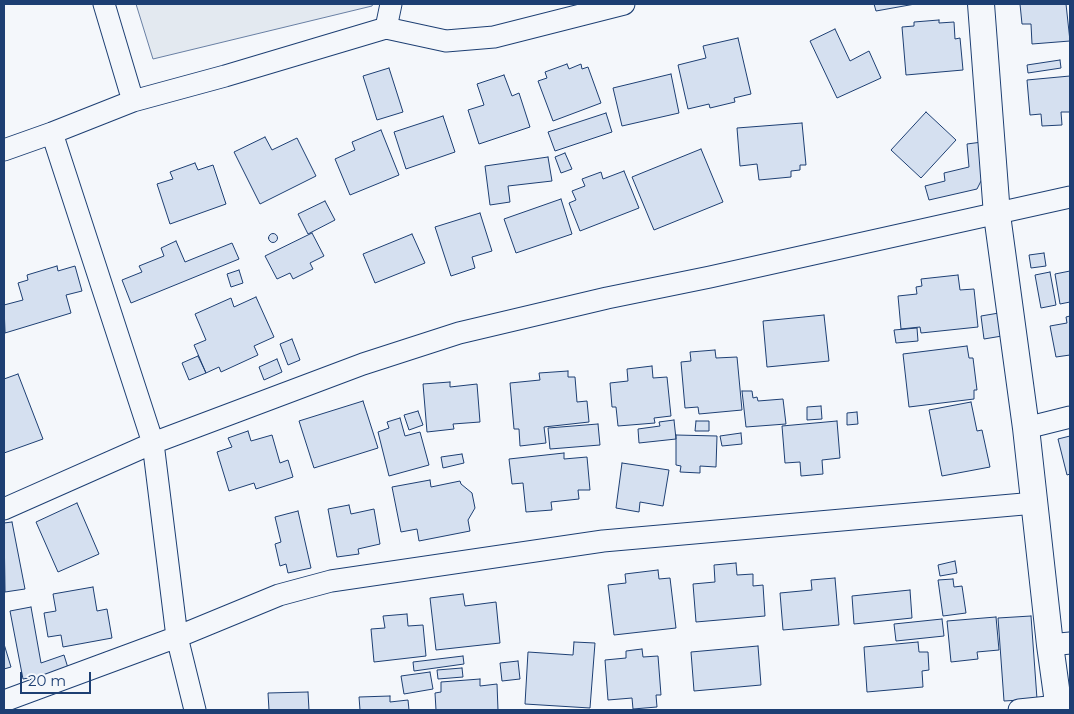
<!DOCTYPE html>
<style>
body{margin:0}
#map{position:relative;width:1074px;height:714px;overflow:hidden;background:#f4f7fb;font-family:Montserrat,sans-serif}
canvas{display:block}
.frame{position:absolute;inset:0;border:5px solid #1d3f73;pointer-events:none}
.scale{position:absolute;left:20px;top:672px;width:71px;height:22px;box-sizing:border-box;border:2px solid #1d3f73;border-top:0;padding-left:6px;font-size:15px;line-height:18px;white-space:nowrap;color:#1d3f73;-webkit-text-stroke:4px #f4f7fb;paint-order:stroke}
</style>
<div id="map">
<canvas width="1074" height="714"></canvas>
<div class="frame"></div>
<div class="scale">20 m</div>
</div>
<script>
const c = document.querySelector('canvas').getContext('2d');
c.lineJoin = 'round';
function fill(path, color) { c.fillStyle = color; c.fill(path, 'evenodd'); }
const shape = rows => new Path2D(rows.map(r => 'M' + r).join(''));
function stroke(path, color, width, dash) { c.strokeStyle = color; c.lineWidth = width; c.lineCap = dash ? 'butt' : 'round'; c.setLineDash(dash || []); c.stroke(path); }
const green = shape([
 [136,4,373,4,372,6,153,59,136,4]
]);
const building = shape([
 [874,4,915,4,876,11,874,4],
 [1020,4,1066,4,1070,41,1032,44,1031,24,1022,24,1020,4],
 [939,20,939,23,954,22,955,39,960,38,963,70,906,75,902,27,914,26,914,22,939,20],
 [835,29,850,61,869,51,881,78,837,98,810,41,835,29],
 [738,38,751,94,734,98,735,102,710,108,709,104,688,109,678,65,706,58,703,46,738,38],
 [1060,60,1061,68,1028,73,1027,65,1060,60],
 [567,64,569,69,581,64,582,69,588,67,601,103,553,121,538,81,547,78,545,72,567,64],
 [389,68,403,112,377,120,363,76,389,68],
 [671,74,679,113,622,126,613,88,671,74],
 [504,75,512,96,519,93,530,127,479,144,468,110,484,105,477,84,504,75],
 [1070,76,1070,112,1061,112,1062,125,1042,126,1041,114,1030,115,1027,80,1070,76],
 [926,112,956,140,921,178,891,150,926,112],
 [606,113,612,132,555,151,548,132,606,113],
 [443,116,455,152,406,169,394,132,443,116],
 [802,123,806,165,800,165,800,170,791,171,791,177,759,180,757,164,740,166,737,128,802,123],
 [381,130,399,175,350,195,335,159,355,150,352,142,381,130],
 [265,137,272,150,297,138,316,176,260,204,234,152,265,137],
 [982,142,984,175,977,189,929,200,925,186,945,181,944,173,969,167,967,144,982,142],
 [701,149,723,202,654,230,632,177,701,149],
 [565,153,572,169,561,173,555,157,565,153],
 [548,157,552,181,508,186,510,202,490,205,485,166,548,157],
 [195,163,198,170,213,165,226,204,170,224,157,184,173,179,170,172,195,163],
 [624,171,639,208,580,231,569,203,576,200,572,191,585,186,582,179,601,172,603,179,624,171],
 [561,199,572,234,516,253,504,219,561,199],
 [325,201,335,220,308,234,298,214,325,201],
 [480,213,492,251,472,257,475,268,451,276,435,227,480,213],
 [312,233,324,256,310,263,313,269,293,279,290,273,277,279,265,256,312,233],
 '268.5 238a4.5 4.5 0 1 1 9 0a4.5 4.5 0 1 1-9 0Z',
 [412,234,425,263,375,283,363,254,412,234],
 [176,241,185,262,232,243,239,259,131,303,122,280,142,272,139,266,164,256,161,248,176,241],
 [1044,253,1046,266,1031,268,1029,255,1044,253],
 [57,266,58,271,75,266,82,291,66,295,71,313,5,333,4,305,23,300,18,283,28,280,27,275,57,266],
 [239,270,243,283,231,287,227,274,239,270],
 [1070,271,1070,302,1060,304,1055,274,1070,271],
 [1050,272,1056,305,1041,308,1035,275,1050,272],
 [958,275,960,290,974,289,978,327,921,333,920,327,901,329,898,296,917,294,916,287,922,286,921,279,958,275],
 [256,297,274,337,254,346,258,355,221,372,219,367,206,373,194,345,206,340,195,314,231,298,234,307,256,297],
 [999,313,1002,336,984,339,981,316,999,313],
 [824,315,829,361,767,367,763,321,824,315],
 [1070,316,1070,355,1056,357,1050,326,1067,323,1066,317,1070,316],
 [917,328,918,341,896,343,894,330,917,328],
 [292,339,300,360,288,365,280,344,292,339],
 [967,346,969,358,973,358,977,390,974,390,974,399,909,407,903,354,967,346],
 [715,350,716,358,737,357,742,410,699,414,698,407,685,408,681,362,691,361,690,352,715,350],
 [198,356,206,373,189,380,182,363,198,356],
 [277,359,282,372,264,380,259,367,277,359],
 [652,366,653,378,667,377,671,416,654,418,655,423,618,426,616,407,612,407,610,383,628,381,627,369,652,366],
 [568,371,568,377,575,377,577,402,587,401,589,422,544,427,546,443,520,446,519,429,514,429,510,383,540,380,539,373,568,371],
 [18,374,43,439,4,453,4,379,18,374],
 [450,382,450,387,477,384,480,422,453,424,454,429,427,432,423,384,450,382],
 [742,391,752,391,753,398,757,397,758,401,783,399,786,424,746,427,742,391],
 [363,401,378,448,314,468,299,421,363,401],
 [971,402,977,431,982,430,990,467,942,476,929,410,971,402],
 [821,406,822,419,807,420,807,407,821,406],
 [418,411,423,425,409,430,404,415,418,411],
 [857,412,858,424,847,425,847,413,857,412],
 [400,418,405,436,420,432,429,465,389,476,378,432,389,428,387,422,400,418],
 [674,420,676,439,639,443,638,429,660,426,659,422,674,420],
 [696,421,709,421,709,431,695,431,696,421],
 [837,421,840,458,822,460,823,474,801,476,800,462,785,463,782,426,837,421],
 [598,424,600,445,550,449,548,428,598,424],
 [248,431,251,441,272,435,280,463,288,460,293,477,256,489,254,483,229,491,217,452,232,447,228,438,248,431],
 [741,433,742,444,722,446,720,436,741,433],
 [676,435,717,436,716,467,700,466,700,473,680,472,681,466,676,465,676,435],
 [1070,436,1070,474,1067,475,1058,439,1070,436],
 [564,453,564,459,587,457,590,490,578,490,579,499,551,502,552,510,526,512,523,483,512,484,509,459,564,453],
 [462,454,464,463,443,468,441,457,462,454],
 [622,463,669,470,663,506,640,502,639,512,616,508,622,463],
 [430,480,431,487,460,481,461,484,472,493,475,508,468,520,470,531,419,541,417,529,401,532,392,487,430,480],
 [77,503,99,554,58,572,36,522,77,503],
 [349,505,351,514,374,509,380,544,358,549,359,554,337,557,328,509,349,505],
 [298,511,311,568,288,573,286,564,280,566,275,544,281,542,275,517,298,511],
 [12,522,25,589,5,592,4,523,12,522],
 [955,561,957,573,940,576,938,565,955,561],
 [736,563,737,575,753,574,753,586,763,585,765,616,696,622,693,584,715,582,714,565,736,563],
 [658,570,659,579,670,578,676,628,614,635,608,585,626,583,625,574,658,570],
 [835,578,839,625,783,630,780,593,812,590,811,580,835,578],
 [953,579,954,587,962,586,966,613,943,616,938,580,953,579],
 [93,587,97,611,107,609,112,638,63,647,61,635,48,637,44,613,56,611,53,594,93,587],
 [910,590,912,618,854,624,852,596,910,590],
 [463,594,465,606,496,602,500,643,436,650,430,598,463,594],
 [31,607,41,663,64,655,68,668,44,675,23,679,10,611,31,607],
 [407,614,408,626,423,625,426,656,374,662,371,629,385,628,383,616,407,614],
 [1031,616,1037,699,1004,701,998,618,1031,616],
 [996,617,999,650,977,652,978,659,951,662,947,621,996,617],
 [942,619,944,636,896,641,894,624,942,619],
 [574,642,595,643,590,708,525,704,528,652,573,655,574,642],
 [918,642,919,652,928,652,929,670,922,671,923,687,867,692,864,647,918,642],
 [4,644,11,667,4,669,4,644],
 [758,646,761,685,694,691,691,652,758,646],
 [642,649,643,657,658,656,661,695,656,695,657,707,633,709,632,698,608,700,605,660,626,658,626,651,642,649],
 [463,656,464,664,414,671,413,662,463,656],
 [518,661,520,679,502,681,500,663,518,661],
 [462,668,463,677,438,679,437,670,462,668],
 [430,672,433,689,404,694,401,676,430,672],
 [480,679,480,686,497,684,498,710,436,710,435,693,441,692,441,682,480,679],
 [308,692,309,710,269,710,268,693,308,692],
 [390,696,390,702,408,700,409,710,360,710,359,697,390,696]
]);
const minor = shape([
 [104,4,133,101],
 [386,28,391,4],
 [52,133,153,443,177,637,195,710],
 [4,150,52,133,133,101,225,76,386,28,446,41,494,37,624,4],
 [1026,428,1070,417],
 [4,509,153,443,363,364,459,333,607,298,710,277,1070,197],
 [1050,645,1070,643],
 [4,701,177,637,279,595,331,581,603,541,1035,503],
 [1019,710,1058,706]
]);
const tertiary = shape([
 [981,4,997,215,1026,428,1050,645,1059,710]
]);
fill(green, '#e3e9f0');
stroke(green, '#687fa3', 1);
fill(building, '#d5e0f0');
stroke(building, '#1d3f73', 1);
stroke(minor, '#1d3f73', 23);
stroke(tertiary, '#1d3f73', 28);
stroke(minor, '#f4f7fb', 21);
stroke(tertiary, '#f4f7fb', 26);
</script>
